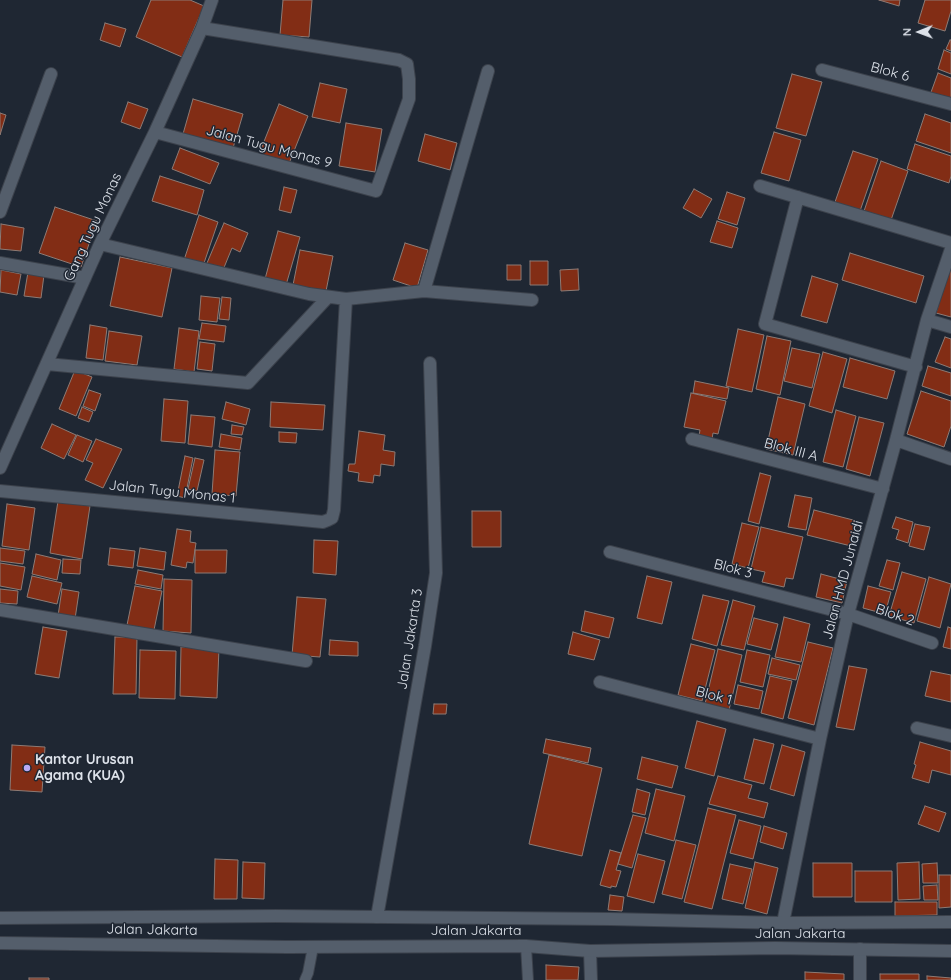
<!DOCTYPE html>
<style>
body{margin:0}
#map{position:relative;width:951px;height:980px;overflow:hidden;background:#1f2733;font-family:Quicksand,sans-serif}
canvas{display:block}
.north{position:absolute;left:899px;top:12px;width:40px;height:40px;-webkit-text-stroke:3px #1f2733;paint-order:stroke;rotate:269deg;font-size:11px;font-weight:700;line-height:16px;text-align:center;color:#dde2ea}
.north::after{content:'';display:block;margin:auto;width:14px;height:18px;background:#dde2ea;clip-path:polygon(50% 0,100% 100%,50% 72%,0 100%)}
</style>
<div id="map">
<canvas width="951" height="980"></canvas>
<div class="north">N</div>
</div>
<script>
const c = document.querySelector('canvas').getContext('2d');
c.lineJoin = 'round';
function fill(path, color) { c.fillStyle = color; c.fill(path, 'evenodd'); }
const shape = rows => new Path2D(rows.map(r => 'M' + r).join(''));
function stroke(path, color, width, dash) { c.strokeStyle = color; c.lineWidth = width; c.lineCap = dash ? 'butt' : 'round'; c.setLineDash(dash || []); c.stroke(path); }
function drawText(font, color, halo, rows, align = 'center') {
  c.font = font + ' Quicksand,sans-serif'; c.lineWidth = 3; c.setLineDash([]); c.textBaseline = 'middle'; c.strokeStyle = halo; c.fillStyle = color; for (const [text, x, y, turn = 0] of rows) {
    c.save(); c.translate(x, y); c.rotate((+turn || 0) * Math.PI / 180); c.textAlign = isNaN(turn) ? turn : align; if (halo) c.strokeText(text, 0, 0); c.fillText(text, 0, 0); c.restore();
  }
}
const building = shape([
 [151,0,190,0,204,6,182,57,136,37,151,0],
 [283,0,312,0,309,37,280,35,283,0],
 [879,0,900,0,899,6,879,0],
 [925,0,951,0,951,11,945,31,918,23,925,0],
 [105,23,126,29,120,47,100,40,105,23],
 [950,40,951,40,951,51,946,49,950,40],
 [944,50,951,53,951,74,938,69,944,50],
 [938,73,951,78,951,103,930,95,938,73],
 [792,74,822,82,806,136,776,128,792,74],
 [320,83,347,89,340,123,312,117,320,83],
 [193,99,243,114,233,148,183,134,193,99],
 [128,102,148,109,140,129,121,122,128,102],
 [279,104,308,116,288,166,259,154,279,104],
 [0,113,6,115,0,135,0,113],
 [925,114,951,123,951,153,916,141,925,114],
 [346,123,382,129,375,172,339,166,346,123],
 [774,132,801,140,789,181,761,173,774,132],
 [425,134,457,143,450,170,418,161,425,134],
 [915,144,951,156,951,176,949,183,907,169,915,144],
 [180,148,219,163,210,184,172,169,180,148],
 [853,151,878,159,860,211,835,202,853,151],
 [881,161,908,171,890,223,863,214,881,161],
 [160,176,204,190,197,215,152,201,160,176],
 [284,187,297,190,291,213,279,210,284,187],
 [694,189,712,199,701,218,683,208,694,189],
 [727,192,745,198,737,225,718,219,727,192],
 [55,207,97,221,81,267,39,253,55,207],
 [199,215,218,222,203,266,184,260,199,215],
 [717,221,738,228,732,248,710,242,717,221],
 [224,223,248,233,240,252,232,248,223,270,207,263,224,223],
 [1,224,24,228,21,251,0,249,1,224],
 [278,231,300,237,286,285,265,279,278,231],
 [405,243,428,250,417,288,393,280,405,243],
 [300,250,333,256,326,291,293,285,300,250],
 [850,253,924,276,916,303,842,280,850,253],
 [120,257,172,268,162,317,110,306,120,257],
 [530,261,548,261,548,285,530,285,530,261],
 [951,263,951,317,936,313,951,263],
 [507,265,521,265,521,280,507,280,507,265],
 [578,269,579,290,561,291,560,270,578,269],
 [1,270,21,274,17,295,0,292,1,270],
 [28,272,44,275,41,298,24,296,28,272],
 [812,276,838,284,827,323,801,316,812,276],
 [201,296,220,298,217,322,199,320,201,296],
 [222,297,231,298,229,320,219,319,222,297],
 [202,323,226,326,224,342,199,339,202,323],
 [90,325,107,328,103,360,86,358,90,325],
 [179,328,199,331,194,372,174,369,179,328],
 [738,329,764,335,752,392,726,386,738,329],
 [109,331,142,336,137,365,105,361,109,331],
 [767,336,791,341,780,395,756,389,767,336],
 [945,337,951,339,951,368,935,362,945,337],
 [200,342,215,344,212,371,197,369,200,342],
 [792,348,820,354,812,388,784,381,792,348],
 [823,352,847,359,832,413,809,406,823,352],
 [850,358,895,371,887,399,843,387,850,358],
 [928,366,951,373,951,396,922,386,928,366],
 [75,370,92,377,76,416,59,409,75,370],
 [695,381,729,388,727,399,693,393,695,381],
 [89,390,101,394,95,411,83,406,89,390],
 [921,391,951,401,951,426,944,447,907,434,921,391],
 [691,393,726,401,718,434,713,433,712,439,699,436,700,430,684,427,691,393],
 [778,397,805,404,793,455,766,449,778,397],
 [164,399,188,401,185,443,161,441,164,399],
 [226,402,250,409,246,425,222,419,226,402],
 [271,402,325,405,323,430,270,427,271,402],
 [82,407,93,412,89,422,78,418,82,407],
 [836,410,856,416,843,467,823,462,836,410],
 [191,415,215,417,212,447,188,444,191,415],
 [859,417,884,423,870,476,846,469,859,417],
 [52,424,76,435,64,459,41,448,52,424],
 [232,425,244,427,242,435,231,434,232,425],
 [359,431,385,435,383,450,395,452,394,466,381,464,380,476,374,475,373,483,358,481,359,473,348,471,349,464,355,464,359,431],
 [279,432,297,433,296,443,279,442,279,432],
 [221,434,242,438,240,450,219,447,221,434],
 [77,435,92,441,83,462,68,455,77,435],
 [96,439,122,449,103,488,85,480,93,463,86,460,96,439],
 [215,450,240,452,236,496,212,494,215,450],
 [185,456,193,458,185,498,177,496,185,456],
 [195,458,204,460,197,491,188,489,195,458],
 [760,473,771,476,759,524,748,521,760,473],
 [795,495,812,498,806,530,788,527,795,495],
 [58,501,90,506,82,559,50,553,58,501],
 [7,504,35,508,29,550,2,546,7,504],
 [814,510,857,521,851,546,807,535,814,510],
 [472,511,501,511,501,547,472,547,472,511],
 [896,517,913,522,908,543,896,539,899,530,892,528,896,517],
 [742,523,759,527,748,568,732,564,742,523],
 [915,524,930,527,924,550,909,546,915,524],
 [761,527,803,537,793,579,786,578,784,587,762,582,765,572,751,569,761,527],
 [177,529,191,531,190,542,196,543,193,563,187,562,186,568,171,565,177,529],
 [314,540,338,541,336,575,313,573,314,540],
 [0,548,25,551,23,564,0,561,0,548],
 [110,548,135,551,133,568,108,565,110,548],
 [140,548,166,552,164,570,137,566,140,548],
 [195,550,227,550,226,573,195,573,195,550],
 [36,554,61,560,57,580,32,574,36,554],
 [63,559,81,560,80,574,62,573,63,559],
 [887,560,900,563,893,590,879,586,887,560],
 [0,563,25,567,21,590,0,586,0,563],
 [138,570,163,575,161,589,135,584,138,570],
 [902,572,926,579,914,623,889,616,902,572],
 [821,574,847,581,842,603,816,597,821,574],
 [32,576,62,583,57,604,27,597,32,576],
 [647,576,672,582,662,624,637,618,647,576],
 [929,577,951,584,940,628,917,621,929,577],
 [164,579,192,580,191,633,163,631,164,579],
 [135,586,162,591,154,630,127,625,135,586],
 [868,586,891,592,885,614,863,608,868,586],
 [0,589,18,591,17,604,0,603,0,589],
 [62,589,79,592,75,619,58,616,62,589],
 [703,595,729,601,717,646,692,639,703,595],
 [297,597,326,599,320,657,292,655,297,597],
 [733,600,755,606,744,650,721,645,733,600],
 [585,611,614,618,609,638,581,631,585,611],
 [784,617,810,624,801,662,775,657,784,617],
 [754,618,778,624,771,650,747,644,754,618],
 [43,627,67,631,59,678,35,674,43,627],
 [948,627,951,628,951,649,943,647,948,627],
 [573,632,600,640,594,660,568,654,573,632],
 [115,637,137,637,136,694,113,694,115,637],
 [330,640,358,642,358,656,329,655,330,640],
 [808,642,833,648,814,725,788,718,808,642],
 [691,644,715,650,702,701,678,695,691,644],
 [181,647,219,648,217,698,180,696,181,647],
 [718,649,742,655,729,710,705,704,718,649],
 [140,650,176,651,175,699,139,698,140,650],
 [747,650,770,655,763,687,740,682,747,650],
 [772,658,800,665,796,680,768,674,772,658],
 [849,666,867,669,854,730,836,727,849,666],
 [931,671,951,675,951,702,925,696,931,671],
 [770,676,792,681,783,719,761,713,770,676],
 [738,685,763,691,759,709,734,704,738,685],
 [434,704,447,704,446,714,433,714,434,704],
 [697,721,726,729,714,776,685,768,697,721],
 [546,739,591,748,588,763,543,753,546,739],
 [754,739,774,744,764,784,744,779,754,739],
 [920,742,951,751,951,775,932,770,929,783,912,778,916,765,914,764,920,742],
 [12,745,45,747,42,792,10,790,12,745],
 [782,745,805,752,794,796,770,789,782,745],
 [549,755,602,768,582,856,529,844,549,755],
 [642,757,678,766,672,788,637,779,642,757],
 [718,776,752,785,748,798,768,803,764,818,709,804,718,776],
 [637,789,650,793,645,815,632,812,637,789],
 [656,789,685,796,674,841,645,833,656,789],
 [925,806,946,813,939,832,918,824,925,806],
 [708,808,736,815,712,909,684,902,708,808],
 [633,815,646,818,632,868,618,864,633,815],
 [739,820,761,826,753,859,730,853,739,820],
 [764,826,787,833,783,849,760,842,764,826],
 [676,840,696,845,682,899,662,894,676,840],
 [610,850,621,853,616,870,621,871,616,887,611,886,611,888,600,885,610,850],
 [638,854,665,861,654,903,627,896,638,854],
 [215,859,238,860,237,899,214,899,215,859],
 [243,862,265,863,264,899,242,898,243,862],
 [755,862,778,868,767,914,745,908,755,862],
 [919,862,920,899,898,900,897,863,919,862],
 [813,863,852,863,852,897,813,897,813,863],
 [937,863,938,883,923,883,922,864,937,863],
 [730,864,752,869,743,904,722,899,730,864],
 [855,871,892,871,892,902,855,902,855,871],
 [939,875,951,875,951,907,939,908,939,875],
 [937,885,938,900,924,900,923,886,937,885],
 [610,895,624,897,622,911,608,910,610,895],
 [895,902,937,902,937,915,895,916,895,902],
 [546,965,579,967,578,980,546,980,546,965],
 [805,972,844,974,844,980,805,980,805,972],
 [880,974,919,974,919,980,880,980,880,974],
 [927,976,951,978,951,980,927,980,927,976],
 [29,978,49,978,49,980,29,980,29,978]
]);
const service = shape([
 [526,946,528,980],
 [305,980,308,973,313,947]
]);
const minor = shape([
 [822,70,951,104],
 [155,132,376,191,409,99,409,79,407,64,399,60,381,57,202,28],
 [760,186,951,243],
 [798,197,765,324,916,367],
 [0,212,51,74],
 [100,244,309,294,346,299,424,291,532,300],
 [0,263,85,278],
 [424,291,488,71],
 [927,320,951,327],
 [47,364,248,383,328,297],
 [692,439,883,489],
 [896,440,951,459],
 [0,468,100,244,155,132,202,28,212,0],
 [0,491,323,522,328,520,332,518,334,510,346,299],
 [610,552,848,614,932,643],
 [0,610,306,661],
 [600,682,820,739],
 [917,728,951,736],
 [377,917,425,646,436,573,430,363],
 [783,923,820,739,848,614,896,440,927,320,951,249],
 [590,951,591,980],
 [860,980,860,949]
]);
const secondary = shape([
 [0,918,276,916,610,919,783,923,951,922],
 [0,943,287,947,526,946,590,951,775,948,951,951]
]);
const markers = [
 [27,768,4,"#b9abf7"]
];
const streetNames = [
 ["Blok 6",890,72,15],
 ["Jalan Tugu Monas 9",269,147,15],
 ["Gang Tugu Monas",93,227,-65],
 ["Blok III A",791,450,15],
 ["Jalan Tugu Monas 1",172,492,6],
 ["Blok 3",733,569,15],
 ["Jalan HMD Junaidi",843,580,-75],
 ["Blok 2",895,615,19],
 ["Jalan Jakarta 3",410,639,-81],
 ["Blok 1",714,696,15],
 ["Jalan Jakarta",152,930,1],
 ["Jalan Jakarta",476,931],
 ["Jalan Jakarta",800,934]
];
const poiNames = [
 ["Kantor Urusan",35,760],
 ["Agama (KUA)",35,776]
];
fill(building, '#822d15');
stroke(building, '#8d7b75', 1);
stroke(service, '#3c424c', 12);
stroke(minor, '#3c424c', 14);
stroke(secondary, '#3c424c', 14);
stroke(service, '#545e6b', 10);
stroke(minor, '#545e6b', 12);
stroke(secondary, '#545e6b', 12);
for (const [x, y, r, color] of markers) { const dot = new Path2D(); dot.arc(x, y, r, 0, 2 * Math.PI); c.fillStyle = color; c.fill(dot); stroke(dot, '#1f2733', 1.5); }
drawText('14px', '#dde2ea', '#1f2733', streetNames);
drawText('bold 14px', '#dde2ea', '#1f2733', poiNames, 'left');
</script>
